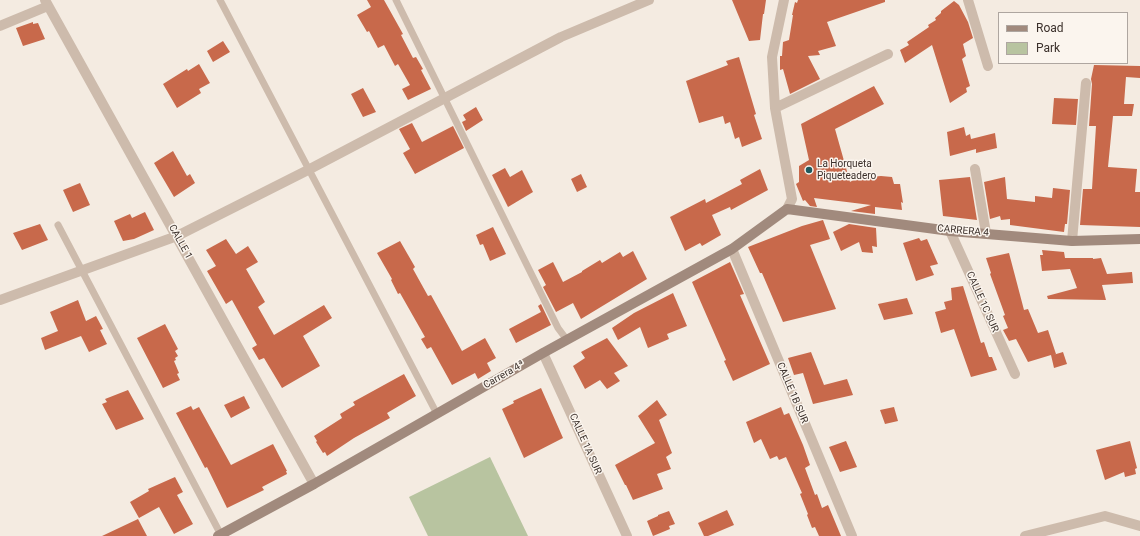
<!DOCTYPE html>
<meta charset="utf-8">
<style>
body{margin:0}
#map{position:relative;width:1140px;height:536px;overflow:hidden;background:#f4ebe1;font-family:Roboto,sans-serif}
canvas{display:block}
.legend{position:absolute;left:998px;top:12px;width:130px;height:52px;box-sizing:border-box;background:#fbf5ee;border:1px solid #aea6a0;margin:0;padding:5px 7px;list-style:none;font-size:12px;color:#3b302b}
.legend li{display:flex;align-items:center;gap:8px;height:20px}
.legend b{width:20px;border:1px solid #aea6a0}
</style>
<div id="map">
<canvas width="1140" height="536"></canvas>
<ul class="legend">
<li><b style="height:5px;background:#a18a7d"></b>Road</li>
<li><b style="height:11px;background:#b8c4a0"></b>Park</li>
</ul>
</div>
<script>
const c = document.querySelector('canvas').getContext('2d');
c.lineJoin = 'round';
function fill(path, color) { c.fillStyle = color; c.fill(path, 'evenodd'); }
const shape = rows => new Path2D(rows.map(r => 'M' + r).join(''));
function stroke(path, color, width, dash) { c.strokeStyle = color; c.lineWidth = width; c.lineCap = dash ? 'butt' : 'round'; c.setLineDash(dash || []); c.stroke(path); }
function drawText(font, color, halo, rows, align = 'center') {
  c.font = font + ' Roboto,sans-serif'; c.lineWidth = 3; c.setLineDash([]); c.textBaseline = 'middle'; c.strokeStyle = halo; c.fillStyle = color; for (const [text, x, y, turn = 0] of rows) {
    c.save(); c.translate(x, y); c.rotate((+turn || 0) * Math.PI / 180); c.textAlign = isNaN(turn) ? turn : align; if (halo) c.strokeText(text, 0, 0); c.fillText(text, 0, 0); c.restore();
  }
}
const green = shape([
 [490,457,528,536,428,536,409,497]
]);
const building = shape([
 [367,0,384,0,403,34,401,35,413,58,416,57,423,69,421,70,431,89,408,100,402,89,410,85,398,64,395,66,384,45,378,48,369,31,367,32,357,15,371,7],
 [732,0,766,0,764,14,763,14,760,40,749,41],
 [798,0,885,0,885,2,827,22,836,46,818,51,820,55,808,56,820,79,790,94,783,69,780,70,780,56,782,56,783,42,789,40,793,15,792,15,795,2,797,3],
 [954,1,959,5,968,22,973,38,963,44,966,56,962,59,970,86,966,88,967,92,950,103,932,45,905,63,900,50,909,45,907,42,929,27,928,25,936,20,935,18,941,13,941,11],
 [33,22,33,24,38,23,45,39,23,46,16,28],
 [223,41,230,52,213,62,207,51],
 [739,57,756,114,754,115,762,139,742,147,739,137,735,139,730,122,725,124,723,116,699,123,686,81,728,65,726,61],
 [199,64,210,83,199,89,201,93,177,108,163,84,187,69,188,71],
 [1094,65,1140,66,1140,78,1126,77,1124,104,1134,104,1132,116,1113,116,1108,167,1137,169,1135,192,1140,192,1140,227,1080,225,1083,189,1092,189,1096,126,1089,126,1092,84,1091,79],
 [874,86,884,104,835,129,850,182,857,178,881,176,892,177,894,184,900,184,903,203,901,202,902,210,875,207,875,214,851,211,871,205,814,198,817,207,810,206,805,200,803,201,796,184,799,182,799,166,809,160,801,124],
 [363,88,376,112,363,117,351,94],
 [1054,98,1078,99,1076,125,1052,124],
 [476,107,483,120,466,131,462,122,466,120,463,115],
 [412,123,422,142,453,126,464,148,415,174,403,153,410,149,399,129],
 [964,127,966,136,970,134,971,139,995,133,997,148,976,153,976,149,950,156,947,132],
 [173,151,187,176,190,174,195,183,174,197,154,163],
 [505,168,510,177,522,170,533,192,508,207,492,175],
 [760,169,768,190,731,210,730,207,712,215,721,235,702,246,700,243,685,251,670,217,705,199,706,203,742,184,740,180],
 [581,174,587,187,577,192,571,179],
 [970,177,977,220,943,216,939,180],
 [1005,177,1007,199,1035,202,1035,196,1052,198,1053,188,1070,190,1067,224,1065,224,1064,232,1010,225,1010,219,1001,220,1000,216,990,219,984,182],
 [80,183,90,205,73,212,63,190],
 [145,212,154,230,134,239,123,241,114,221,130,214,132,218],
 [823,220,830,239,810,245,836,309,783,322,762,273,760,273,748,247,802,226],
 [40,224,48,240,22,250,13,233],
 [849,224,876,228,877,247,872,246,873,253,862,252,859,242,841,251,833,232],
 [493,227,506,254,490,261,483,244,480,245,476,235],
 [919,238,921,241,927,239,938,264,930,266,934,275,916,281,903,243],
 [226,239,236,254,248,246,258,262,246,269,265,302,258,307,274,335,324,305,332,318,303,336,320,366,282,388,264,358,259,360,252,348,257,345,232,300,226,304,207,271,216,266,206,250],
 [400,241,415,267,413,269,428,296,431,295,462,351,485,338,496,358,487,363,491,371,478,379,475,373,452,385,431,347,427,349,421,339,425,337,400,293,398,294,391,280,392,279,377,253],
 [1042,250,1064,252,1065,258,1093,258,1093,259,1101,258,1107,274,1132,272,1133,283,1102,285,1106,300,1048,299,1047,296,1077,288,1070,269,1042,271,1040,255,1043,255],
 [633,251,647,279,581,319,573,303,556,312,543,287,546,285,538,270,553,262,563,282,582,272,582,271,600,260,602,263,620,252,623,257],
 [1009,253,1024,310,1028,309,1038,333,1048,330,1056,354,1053,355,1063,352,1067,364,1054,368,1051,355,1028,362,1016,339,1009,341,1003,330,1008,328,1003,316,1005,315,990,274,991,273,986,258],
 [730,262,744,294,740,295,770,364,733,381,724,361,726,360,692,282],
 [963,286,981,343,984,342,989,357,992,357,997,370,971,377,954,329,941,333,935,312,946,309,944,302,952,300,951,288],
 [673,293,687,326,667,334,669,339,648,348,640,327,618,340,612,328,634,313],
 [907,298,913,314,884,320,878,304],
 [78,300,86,321,96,316,103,329,100,330,107,344,89,352,81,336,45,350,41,338,58,331,50,312],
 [541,304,551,325,516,343,509,329,541,312,538,306],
 [165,324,178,349,175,351,178,356,175,358,176,360,174,361,179,373,177,374,180,380,163,388,137,338],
 [607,338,628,366,614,373,620,381,607,389,600,380,585,389,573,366,585,358,581,352],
 [811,352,824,385,847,379,853,395,813,404,803,373,794,375,788,358],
 [404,374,416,396,387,413,390,418,354,438,327,456,325,452,323,453,316,442,317,441,314,436,342,418,340,414,355,405,353,402],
 [541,388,563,438,524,458,502,409,514,403,513,401],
 [128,390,144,419,116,430,102,404,107,402,105,399],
 [244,396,250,408,231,418,224,405],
 [657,400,667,415,659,420,672,453,666,457,671,469,657,474,663,489,633,500,626,485,625,485,615,465,655,443,638,416],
 [191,406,193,410,199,407,231,465,273,444,287,471,286,471,287,474,262,487,264,490,227,508,207,467,205,468,176,413],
 [781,407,784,415,789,413,803,445,810,465,805,468,815,495,817,494,822,508,828,505,841,536,819,536,815,527,812,528,807,515,808,514,800,494,802,493,786,457,779,460,777,456,770,459,761,439,754,443,746,422],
 [894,407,898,421,885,424,880,410],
 [846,441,857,467,840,472,829,447],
 [1130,441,1137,468,1135,469,1136,474,1125,477,1124,472,1105,480,1096,450],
 [175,477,183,492,177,495,193,524,174,534,159,507,139,518,130,502,149,491,148,489],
 [727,510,734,525,708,536,704,536,698,523],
 [669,511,675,524,669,526,670,529,653,536,647,521,658,516,658,515],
 [138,519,147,536,102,536]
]);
const lane = shape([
 [220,0,437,414],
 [396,0,558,328,567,340],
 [58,225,221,535]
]);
const street = shape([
 [45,0,314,484],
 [784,0,772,57,775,108,792,199,787,209],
 [968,0,988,66],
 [0,26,48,6],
 [775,108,888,54],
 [975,169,986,233],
 [950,231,1015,374],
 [1072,241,1086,83],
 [732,249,852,536],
 [0,300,177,236,308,170,561,37,649,0],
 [543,353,627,536],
 [1025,536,1105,516,1140,526]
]);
const secondary = shape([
 [218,536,314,484,543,353,732,249,787,209,950,231,1072,241,1140,239]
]);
const markers = [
 [809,170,4,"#1f5a5e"]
];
const poiNames = [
 ["La Horqueta",817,164],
 ["Piqueteadero",817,176]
];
const streetNames = [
 ["CARRERA 4",963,231,5],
 ["CALLE 1",180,242,61],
 ["CALLE 1C SUR",982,302,66],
 ["Carrera 4ª",504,375,-30],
 ["CALLE 1B SUR",792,393,67],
 ["CALLE 1A SUR",585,444,66]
];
fill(green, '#b8c4a0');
fill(building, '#c8694b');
stroke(lane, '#cdbbac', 7);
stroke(street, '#cdbbac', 10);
stroke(secondary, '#a18a7d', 10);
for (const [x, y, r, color] of markers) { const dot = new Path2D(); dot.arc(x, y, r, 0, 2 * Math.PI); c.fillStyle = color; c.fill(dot); stroke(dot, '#fbf5ee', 1.5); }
drawText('10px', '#3b302b', '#fbf5ee', poiNames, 'left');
drawText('10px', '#3b302b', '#fbf5ee', streetNames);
</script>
